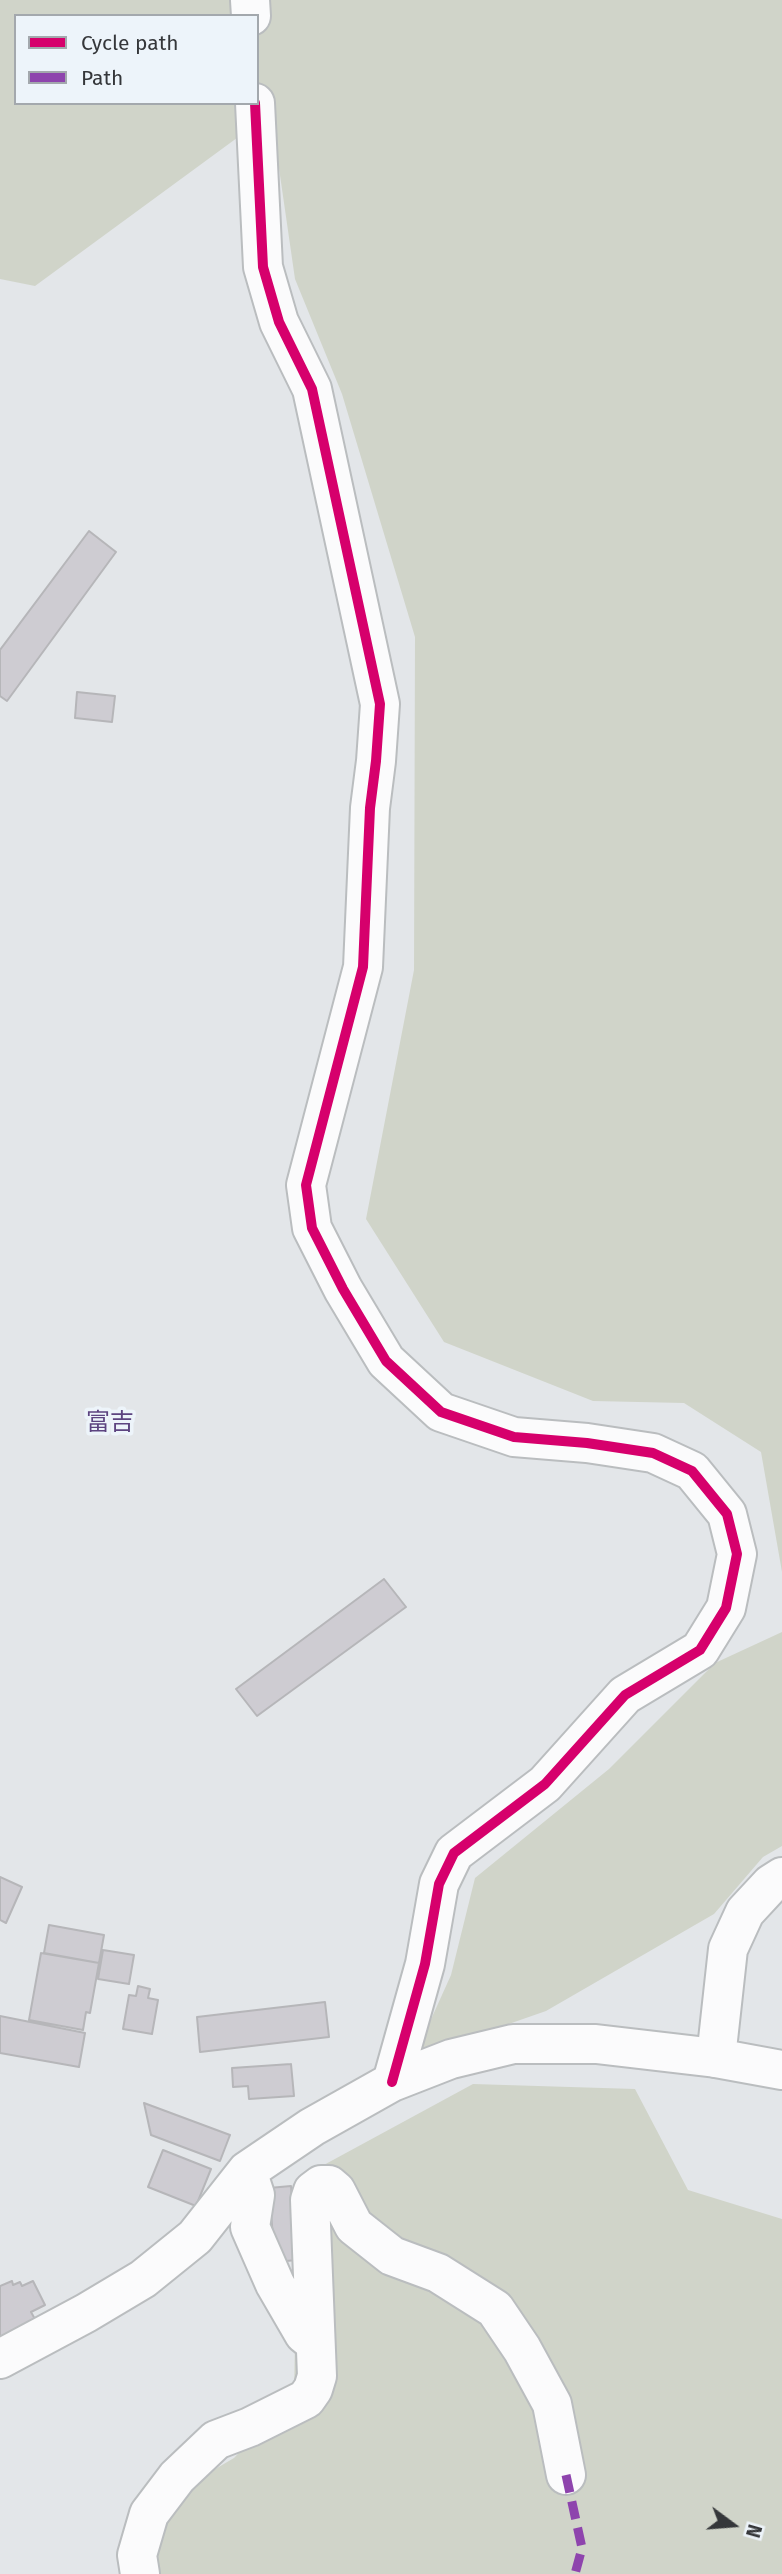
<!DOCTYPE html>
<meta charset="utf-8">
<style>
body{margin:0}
#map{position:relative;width:782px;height:2574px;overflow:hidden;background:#e3e6e9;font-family:"Fira Sans",sans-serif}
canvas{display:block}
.legend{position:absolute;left:14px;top:14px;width:245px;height:91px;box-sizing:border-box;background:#edf4fa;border:2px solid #a3a8ad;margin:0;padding:9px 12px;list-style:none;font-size:21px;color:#35373a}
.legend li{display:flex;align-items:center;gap:14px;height:35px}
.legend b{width:35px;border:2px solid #a3a8ad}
.north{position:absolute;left:698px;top:2490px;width:70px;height:70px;-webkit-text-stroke:5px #edf4fa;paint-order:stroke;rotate:106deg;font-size:19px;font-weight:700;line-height:28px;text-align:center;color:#35373a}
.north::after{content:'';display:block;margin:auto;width:24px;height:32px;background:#35373a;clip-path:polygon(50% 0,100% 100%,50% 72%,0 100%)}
</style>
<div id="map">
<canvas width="782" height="2574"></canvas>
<ul class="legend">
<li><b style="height:9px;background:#d6006c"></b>Cycle path</li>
<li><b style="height:9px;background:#8e44ad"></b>Path</li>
</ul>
<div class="north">N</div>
</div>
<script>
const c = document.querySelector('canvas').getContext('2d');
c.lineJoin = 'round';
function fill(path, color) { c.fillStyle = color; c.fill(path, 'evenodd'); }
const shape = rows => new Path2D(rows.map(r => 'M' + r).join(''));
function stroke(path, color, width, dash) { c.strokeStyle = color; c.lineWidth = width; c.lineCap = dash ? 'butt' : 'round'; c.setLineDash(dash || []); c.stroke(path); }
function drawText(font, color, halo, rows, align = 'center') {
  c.font = font + ' "Fira Sans","Noto Sans JP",sans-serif'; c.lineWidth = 7; c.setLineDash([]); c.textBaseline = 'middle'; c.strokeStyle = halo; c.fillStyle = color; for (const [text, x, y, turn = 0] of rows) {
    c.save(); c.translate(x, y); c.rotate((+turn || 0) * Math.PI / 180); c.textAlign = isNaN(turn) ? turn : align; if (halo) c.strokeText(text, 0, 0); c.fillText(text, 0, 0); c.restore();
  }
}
const green = shape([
 [0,0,782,0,782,1572,761,1452,684,1403,593,1401,444,1342,366,1219,414,970,415,637,342,394,295,279,271,113,35,286,0,279],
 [16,16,257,16,257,103,16,103],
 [782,1632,782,1846,763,1857,714,1914,546,2011,414,2057,451,1975,475,1878,609,1769,715,1663],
 [473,2084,635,2089,688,2190,782,2219,782,2574,144,2574,171,2495,234,2458,294,2396,298,2179]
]);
const building = shape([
 [89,531,116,552,7,701,0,696,0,650,89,531],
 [77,692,115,696,112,722,75,718,77,692],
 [384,1579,406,1607,257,1716,236,1689,384,1579],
 [0,1877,22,1887,6,1923,0,1920,0,1877],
 [49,1925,104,1935,99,1963,44,1953,49,1925],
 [103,1950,134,1955,129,1984,98,1979,103,1950],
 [41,1953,99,1963,90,2013,86,2012,83,2030,29,2020,41,1953],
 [138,1986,150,1989,148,1998,158,2000,152,2034,123,2029,129,1995,136,1996,138,1986],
 [325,2002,329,2037,200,2052,197,2017,325,2002],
 [0,2016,85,2033,79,2067,0,2053,0,2016],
 [291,2064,294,2096,249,2099,248,2086,233,2087,232,2068,291,2064],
 [144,2103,230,2135,220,2161,151,2135,144,2103],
 [163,2150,211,2169,196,2206,148,2187,163,2150],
 [291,2186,297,2260,275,2262,269,2188,291,2186],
 [12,2281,13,2285,20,2282,22,2286,33,2281,45,2305,31,2312,36,2321,0,2339,0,2286,12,2281]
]);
const street = shape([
 [250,0,251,16],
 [255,103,263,267,279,322,312,389,380,704,376,761,370,808,363,967,306,1185,312,1228,343,1289,386,1361,441,1412,514,1437,587,1443,653,1453,692,1471,727,1514,737,1554,726,1608,700,1650,625,1695,545,1784,454,1853,439,1884,425,1964,392,2082],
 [247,2171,255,2195,250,2227,275,2284,304,2334,314,2342],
 [0,2359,86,2313,143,2279,195,2237,247,2171,312,2127,392,2082,451,2059,513,2044,596,2044,716,2058],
 [140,2574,137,2555,149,2514,177,2477,216,2440,250,2427,306,2399,313,2389,317,2376,310,2200,313,2191,321,2185,329,2185,336,2191,354,2226,392,2256,438,2273,495,2309,522,2349,552,2404,566,2475]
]);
const secondary = shape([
 [782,1877,771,1884,745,1912,728,1949,716,2058,782,2070]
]);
const quiet = shape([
 [566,2475,582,2548,575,2574]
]);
const cycleway = shape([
 [255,103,263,267,279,322,312,389,380,704,376,761,370,808,363,967,306,1185,312,1228,343,1289,386,1361,441,1412,514,1437,587,1443,653,1453,692,1471,727,1514,737,1554,726,1608,700,1650,625,1695,545,1784,454,1853,439,1884,425,1964,392,2082]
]);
const quarterNames = [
 ["富吉",110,1423]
];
fill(green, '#d0d4c9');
fill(building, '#ceccd2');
stroke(building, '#b6b6b9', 2);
stroke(street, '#babdbf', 42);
stroke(secondary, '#babdbf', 42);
stroke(street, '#fbfbfc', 38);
stroke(secondary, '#fbfbfc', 38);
stroke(quiet, '#8e44ad', 9, [18, 9]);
stroke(cycleway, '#d6006c', 10);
drawText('24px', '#5d4480', '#edf4fa', quarterNames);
</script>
